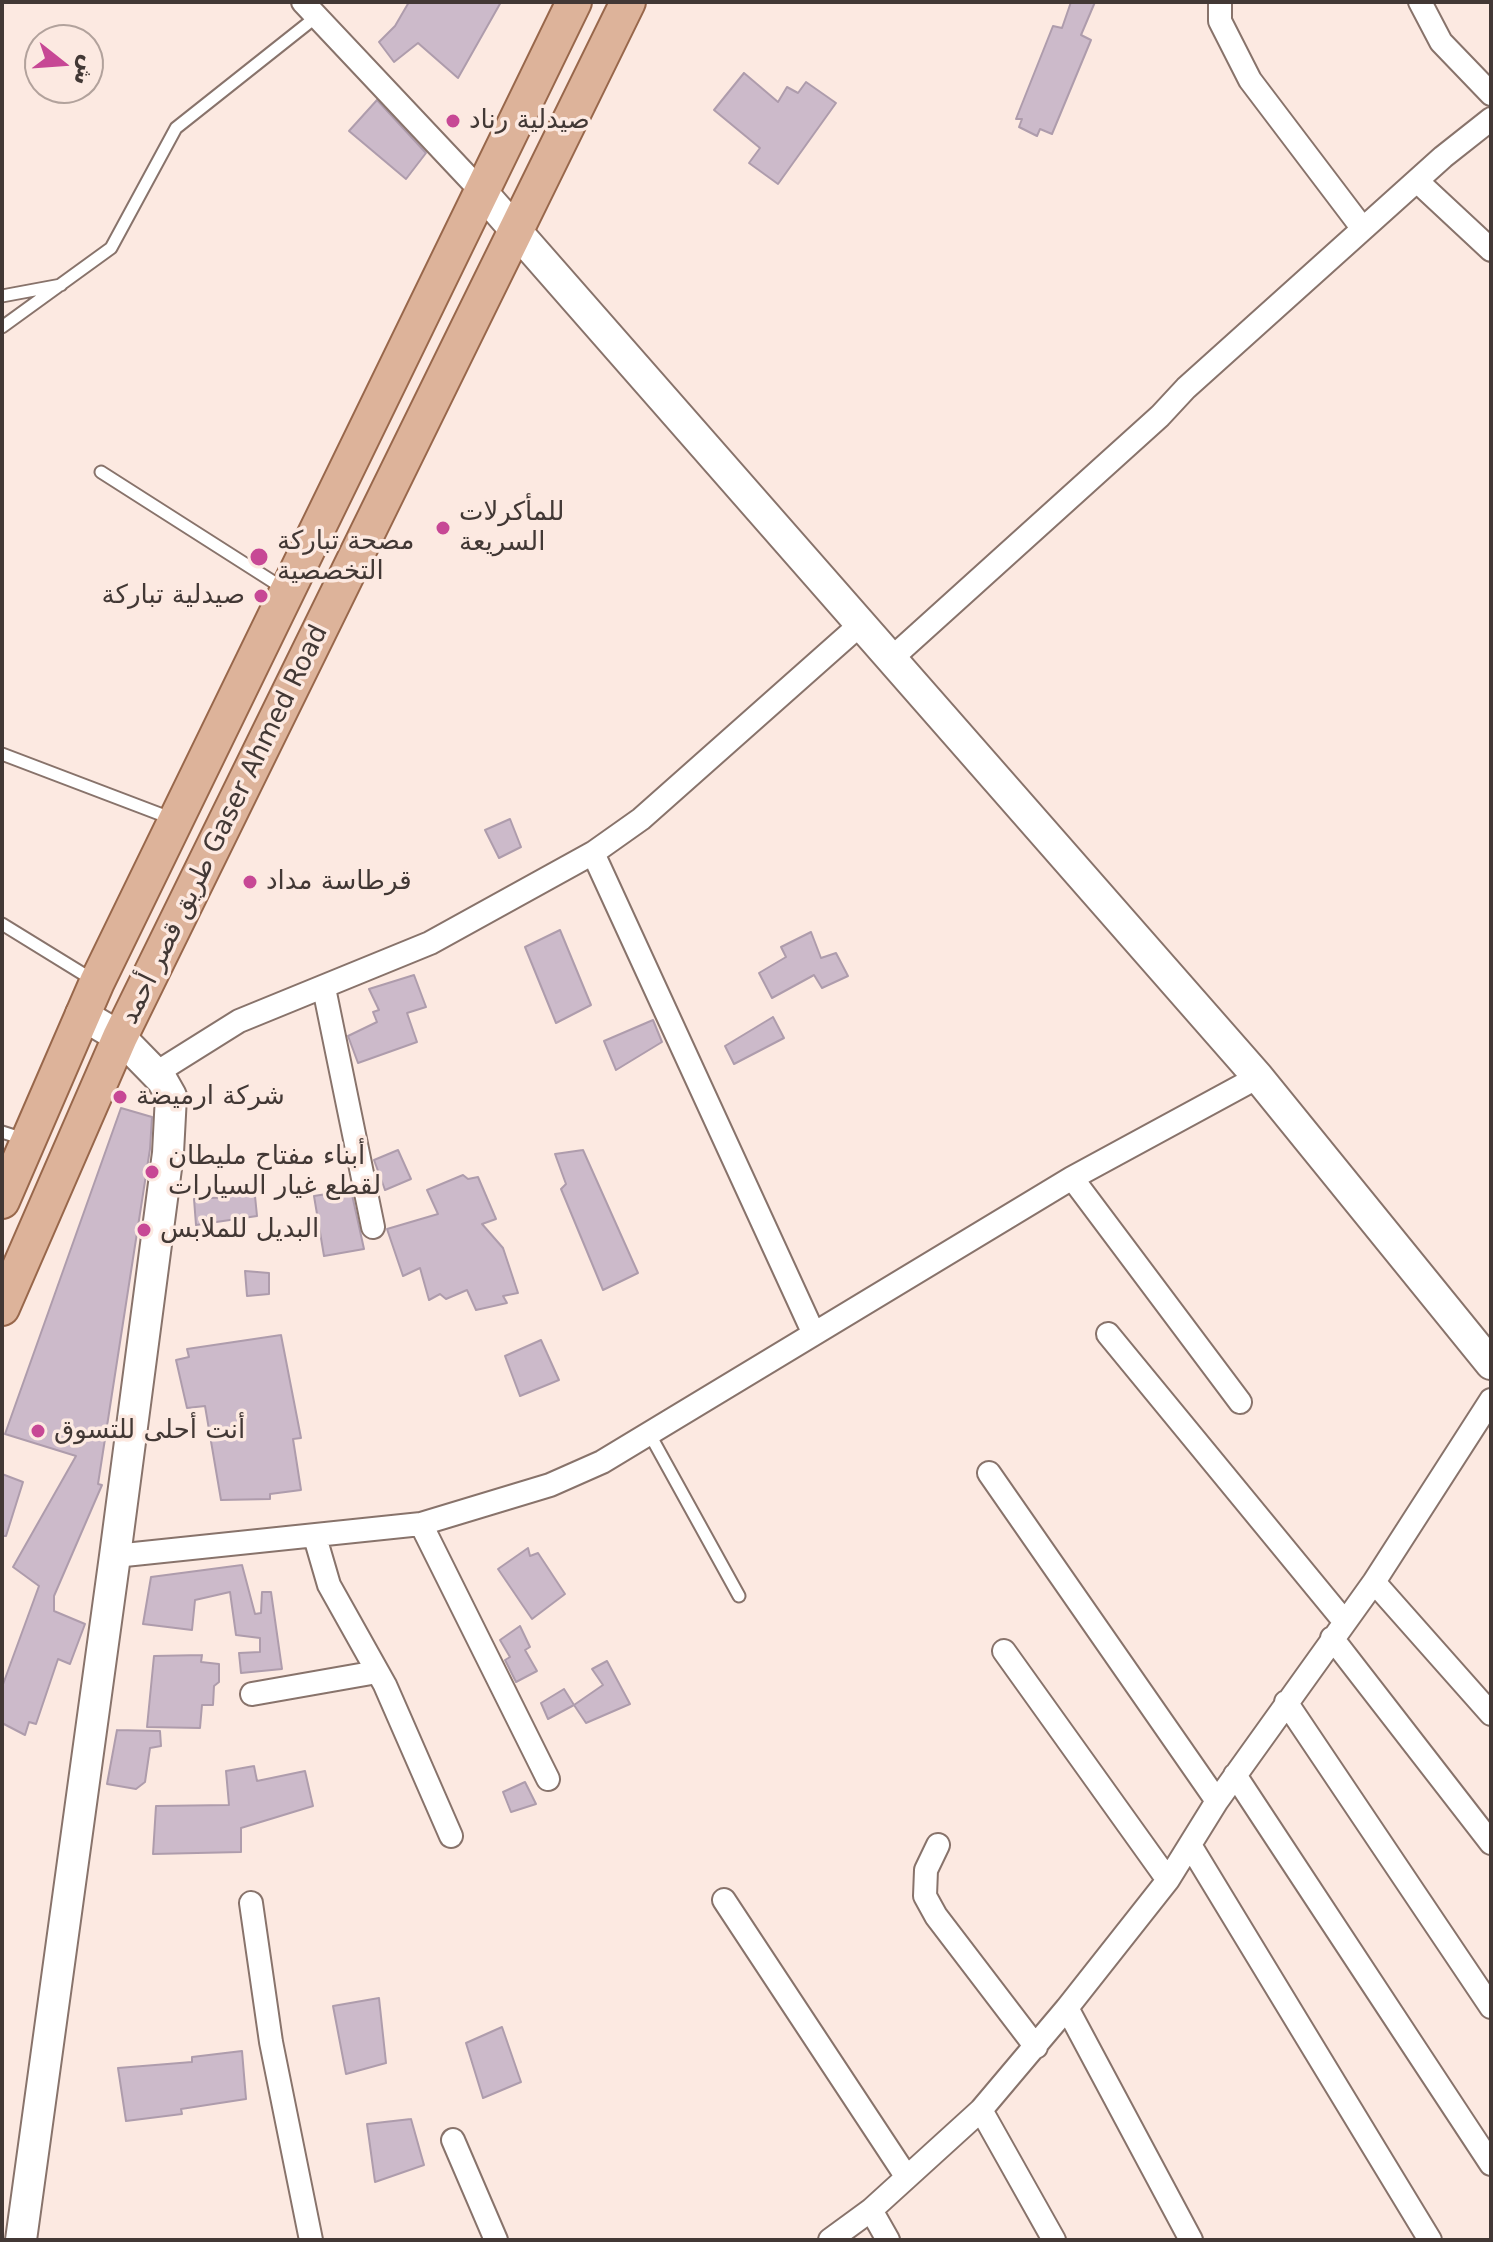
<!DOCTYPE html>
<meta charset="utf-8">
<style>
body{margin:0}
#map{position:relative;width:1493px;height:2242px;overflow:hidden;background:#fce9e1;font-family:"DejaVu Sans","Noto Naskh Arabic",sans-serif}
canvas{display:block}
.frame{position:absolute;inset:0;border:4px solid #423835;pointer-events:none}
.north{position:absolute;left:24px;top:24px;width:80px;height:80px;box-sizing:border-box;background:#fce9e1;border:2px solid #b2a29c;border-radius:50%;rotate:107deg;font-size:22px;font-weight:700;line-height:32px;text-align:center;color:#423835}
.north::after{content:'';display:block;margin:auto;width:28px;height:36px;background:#c74895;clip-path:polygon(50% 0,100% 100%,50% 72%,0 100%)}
</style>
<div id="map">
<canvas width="1493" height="2242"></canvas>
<div class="frame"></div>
<div class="north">ش</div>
</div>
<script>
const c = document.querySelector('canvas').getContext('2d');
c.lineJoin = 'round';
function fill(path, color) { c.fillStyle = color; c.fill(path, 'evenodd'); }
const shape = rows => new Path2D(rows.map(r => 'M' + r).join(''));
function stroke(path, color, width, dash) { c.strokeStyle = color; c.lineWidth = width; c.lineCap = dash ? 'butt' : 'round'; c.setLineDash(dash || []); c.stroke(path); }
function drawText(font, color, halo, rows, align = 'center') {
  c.font = font + ' "DejaVu Sans","Noto Naskh Arabic",sans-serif'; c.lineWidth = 7; c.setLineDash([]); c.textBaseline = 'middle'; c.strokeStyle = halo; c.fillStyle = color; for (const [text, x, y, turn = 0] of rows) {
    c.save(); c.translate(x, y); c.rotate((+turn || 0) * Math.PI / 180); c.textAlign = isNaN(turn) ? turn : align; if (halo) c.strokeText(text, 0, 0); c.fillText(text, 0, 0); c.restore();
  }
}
const building = shape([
 [409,2,501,2,458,78,418,43,394,62,379,42,395,26,409,2],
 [1071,2,1095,2,1081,35,1091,40,1052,134,1040,129,1037,136,1019,127,1022,119,1016,119,1053,26,1062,28,1071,2],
 [744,73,778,102,787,87,798,93,806,82,836,103,778,184,749,163,760,148,714,110,744,73],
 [377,100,426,153,406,179,349,131,377,100],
 [510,819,521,847,499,858,485,830,510,819],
 [560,930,591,1005,556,1023,525,947,560,930],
 [811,932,821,958,836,953,848,976,822,988,814,975,772,998,759,973,786,957,781,947,811,932],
 [414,975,426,1007,407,1013,417,1042,358,1063,348,1036,377,1022,373,1012,379,1010,369,989,414,975],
 [773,1017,784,1038,734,1064,725,1046,773,1017],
 [653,1020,662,1042,616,1070,604,1041,653,1020],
 [121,1108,152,1117,150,1149,98,1484,102,1485,54,1596,54,1611,85,1624,70,1664,58,1659,36,1724,29,1722,25,1735,2,1723,2,1687,39,1586,13,1567,76,1456,5,1434,121,1108],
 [398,1150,411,1179,385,1190,374,1160,398,1150],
 [583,1150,638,1273,603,1290,561,1189,566,1184,555,1154,583,1150],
 [463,1175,468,1179,478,1177,496,1219,482,1224,503,1248,518,1293,503,1296,507,1303,476,1310,467,1290,446,1299,440,1294,429,1300,420,1268,403,1276,387,1229,438,1214,427,1190,463,1175],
 [228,1186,254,1186,257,1216,196,1225,194,1199,229,1197,228,1186],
 [351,1190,364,1249,324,1256,314,1196,351,1190],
 [245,1271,269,1273,269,1294,247,1296,245,1271],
 [281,1335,301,1438,293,1439,301,1490,270,1494,270,1499,221,1500,205,1406,187,1408,176,1360,189,1357,187,1349,281,1335],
 [541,1340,559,1380,520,1396,505,1356,541,1340],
 [2,1474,23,1482,6,1536,2,1536,2,1474],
 [528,1548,530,1556,538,1553,565,1594,532,1619,498,1569,528,1548],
 [242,1565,255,1614,261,1613,262,1592,271,1592,282,1669,241,1673,239,1653,260,1652,260,1638,236,1635,230,1592,195,1600,192,1630,143,1624,151,1577,242,1565],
 [520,1626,530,1647,525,1650,537,1671,516,1682,505,1660,510,1657,500,1640,520,1626],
 [202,1655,201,1662,219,1664,219,1682,214,1686,213,1705,202,1705,200,1728,147,1727,154,1656,202,1655],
 [607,1661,630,1704,586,1723,574,1705,603,1685,592,1669,607,1661],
 [564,1689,574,1705,548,1719,541,1703,564,1689],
 [117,1730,160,1731,161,1746,150,1748,145,1782,136,1789,107,1784,117,1730],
 [254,1766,257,1781,305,1771,313,1806,241,1828,241,1852,153,1854,156,1806,229,1805,226,1771,254,1766],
 [525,1782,536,1804,511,1812,503,1792,525,1782],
 [379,1998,386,2063,346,2074,333,2006,379,1998],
 [502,2027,521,2082,483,2098,466,2043,502,2027],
 [242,2051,246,2099,181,2109,182,2114,126,2121,118,2068,192,2062,192,2057,242,2051],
 [411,2119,424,2165,375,2182,367,2124,411,2119]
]);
const lane = shape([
 [2,296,61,285],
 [2,327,111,248,176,128,316,17],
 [101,472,286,590],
 [2,754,173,819],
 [2,924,93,980],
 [2,1132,27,1140],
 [649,1433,739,1596]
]);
const street = shape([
 [303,2,481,191],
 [1220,2,1220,21,1250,80,1363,229],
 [1420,2,1441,42,1491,94],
 [1417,181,1491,250],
 [892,658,1160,416,1186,388,1443,157,1491,119],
 [593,853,813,1332],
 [324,988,373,1227],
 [156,1073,239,1021,430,943,593,853,641,819,862,623],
 [1072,1178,1240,1402],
 [1108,1334,1344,1621],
 [989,1473,1217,1801],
 [421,1524,548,1779],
 [315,1537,329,1585,385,1685,451,1836],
 [115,1556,421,1524,550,1485,602,1462,1072,1178,1258,1077],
 [1374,1582,1491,1714],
 [1332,1638,1491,1843],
 [1004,1651,1168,1880],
 [252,1694,377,1672],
 [1286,1702,1491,2007],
 [1235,1775,1491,2164],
 [938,1845,926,1870,925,1896,936,1916,1036,2047],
 [1190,1845,1430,2240],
 [724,1900,906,2176],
 [251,1903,271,2042,311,2240],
 [1067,2008,1191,2240],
 [981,2110,1054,2240],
 [453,2140,496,2240],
 [871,2210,888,2240],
 [830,2240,871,2210,981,2110,1067,2008,1168,1880,1217,1801,1374,1582,1491,1400]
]);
const secondary = shape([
 [481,191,1258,1077,1491,1364],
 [21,2240,115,1556,168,1153,171,1096,162,1080,120,1037,81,1014]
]);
const primary = shape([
 [2,1201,97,982,574,2],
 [2,1308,120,1037,628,2]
]);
const markers = [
 [453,121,8,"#c74895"],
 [443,528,8,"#c74895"],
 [259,557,10,"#c74895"],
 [261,596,8,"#c74895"],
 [250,882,8,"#c74895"],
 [120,1097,8,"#c74895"],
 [152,1172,8,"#c74895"],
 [144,1230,8,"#c74895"],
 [38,1431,8,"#c74895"]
];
const poiNames = [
 ["صيدلية رناد",469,121],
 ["للمأكرلات",459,513],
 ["السريعة",459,543],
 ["مصحة تباركة",277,542],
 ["التخصصية",277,572],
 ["صيدلية تباركة",245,596,"right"],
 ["قرطاسة مداد",266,882],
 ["شركة ارميضة",136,1097],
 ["أبناء مفتاح مليطان",168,1157],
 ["لقطع غيار السيارات",168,1187],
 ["البديل للملابس",160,1230],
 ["أنت أحلى للتسوق",54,1431]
];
const streetNames = [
 ["طريق قصر أحمد Gaser Ahmed Road",225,825,-64]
];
fill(building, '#ccbaca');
stroke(building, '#ae9cac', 2);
stroke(lane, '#88736b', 15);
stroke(street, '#88736b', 26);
stroke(secondary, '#88736b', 34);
stroke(primary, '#98674b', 38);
stroke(lane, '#fff', 11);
stroke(street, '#fff', 22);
stroke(secondary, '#fff', 30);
stroke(primary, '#ddb39a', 34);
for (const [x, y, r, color] of markers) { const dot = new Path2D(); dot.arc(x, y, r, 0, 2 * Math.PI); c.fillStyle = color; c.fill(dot); stroke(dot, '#fce9e1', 3); }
drawText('26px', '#423835', '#fce9e1', poiNames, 'left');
drawText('26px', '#423835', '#fce9e1', streetNames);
</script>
